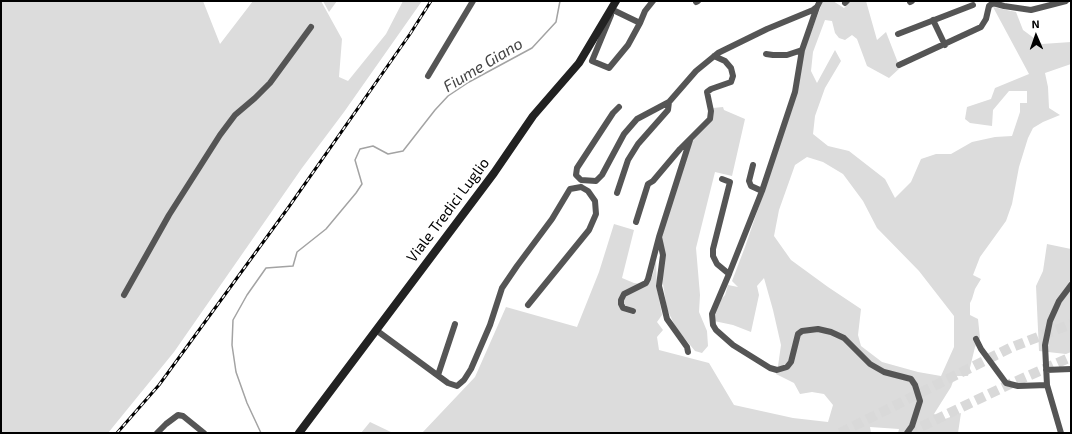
<!DOCTYPE html>
<style>
body{margin:0}
#map{position:relative;width:1072px;height:434px;overflow:hidden;background:#fff;font-family:"Exo 2",sans-serif}
canvas{display:block}
.frame{position:absolute;inset:0;border:2px solid #000;pointer-events:none}
.north{position:absolute;left:1016px;top:16px;width:40px;height:40px;-webkit-text-stroke:3px #fff;paint-order:stroke;rotate:358deg;font-size:11px;font-weight:700;line-height:16px;text-align:center;color:#000}
.north::after{content:'';display:block;margin:auto;width:14px;height:18px;background:#000;clip-path:polygon(50% 0,100% 100%,50% 72%,0 100%)}
</style>
<div id="map">
<canvas width="1072" height="434"></canvas>
<div class="frame"></div>
<div class="north">N</div>
</div>
<script>
const c = document.querySelector('canvas').getContext('2d');
c.lineJoin = 'round';
function fill(path, color) { c.fillStyle = color; c.fill(path, 'evenodd'); }
const shape = rows => new Path2D(rows.map(r => 'M' + r).join(''));
function stroke(path, color, width, dash) { c.strokeStyle = color; c.lineWidth = width; c.lineCap = dash ? 'butt' : 'round'; c.setLineDash(dash || []); c.stroke(path); }
function drawText(font, color, halo, rows, align = 'center') {
  c.font = font + ' "Exo 2",sans-serif'; c.lineWidth = 3.5; c.setLineDash([]); c.textBaseline = 'middle'; c.strokeStyle = halo; c.fillStyle = color; for (const [text, x, y, turn = 0] of rows) {
    c.save(); c.translate(x, y); c.rotate((+turn || 0) * Math.PI / 180); c.textAlign = isNaN(turn) ? turn : align; if (halo) c.strokeText(text, 0, 0); c.fillText(text, 0, 0); c.restore();
  }
}
const green = shape([
 [1,1,203,1,220,44,253,1,321,1,342,39,339,77,348,81,386,34,403,1,422,1,344,112,302,168,174,352,108,433,1,433],
 [323,1,337,1,329,12],
 [823,1,833,1,844,8,851,1,866,1,877,40,886,32,900,68,889,78,867,66,857,39,852,35,845,40,839,38,835,33,832,21,825,20,813,52,811,71,817,83,835,50,841,61,825,88,815,116,813,134,828,146,849,151,885,179,895,198,911,182,921,159,936,154,951,154,972,142,995,137,1012,136,1020,112,1020,103,1027,103,1027,91,1009,91,993,110,992,126,970,123,965,119,967,107,991,99,995,88,1029,74,993,7,1016,12,1023,30,1042,44,1071,42,1071,64,1045,73,1048,87,1049,108,1060,115,1043,122,1033,128,1028,138,1019,167,1012,204,1006,221,980,257,973,275,981,279,975,289,972,299,970,303,970,315,978,319,980,338,975,347,968,376,955,376,951,387,934,414,945,419,961,413,958,433,898,433,899,429,870,427,871,433,422,433,475,377,506,307,577,327,599,272,614,224,634,230,622,278,634,283,648,285,653,274,656,260,657,288,662,315,657,322,663,330,657,337,659,350,709,363,734,405,793,418,828,422,833,405,824,394,812,392,800,394,794,383,776,374,778,366,781,345,773,310,764,278,757,286,759,295,751,332,733,325,714,321,711,311,725,295,728,285,738,287,732,281,745,247,781,142,803,53],
 [807,157,823,162,843,174,863,201,877,228,919,271,954,316,954,347,941,376,918,372,882,362,861,346,858,335,861,309,828,287,791,260,774,236,779,210,795,165],
 [723,107,724,110,745,119,732,176,715,172,696,248,700,295,699,312,707,331,708,346,702,353,695,351,676,328,667,309,662,278,660,253,662,235,690,142,712,120,713,108],
 [1047,244,1071,249,1071,352,1066,354,1039,351,1036,286,1043,271],
 [370,422,393,433,361,433]
]);
const stream = shape([
 [261,433,247,403,236,372,232,345,233,320,247,295,266,268,293,266,297,252,326,229,356,193,362,184,355,160,360,149,373,146,388,154,403,151,435,110,448,96,469,82,532,48,556,22,560,1]
]);
const trunkTunnel = shape([
 [840,433,1010,348,1071,324],
 [908,433,1010,384,1071,357]
]);
const minor = shape([
 [696,2,698,1],
 [910,2,912,1],
 [845,3,847,1],
 [993,3,1004,6,1031,10,1066,1],
 [817,7,802,50,795,92,762,191,729,274,712,314,713,325,716,330,733,345,770,368,777,370,787,367,791,362,798,334,802,331,818,329,831,332,844,338,870,364,884,372,911,379,915,385,920,401,912,426,907,433],
 [611,9,640,23,645,11,653,1],
 [611,15,592,61,609,68,628,45,640,23],
 [933,20,945,45],
 [898,34,973,5],
 [766,54,773,55,787,55,802,50],
 [899,65,981,27,986,19,989,6,993,3],
 [428,76,473,1],
 [619,107,613,113,577,168,576,175,581,180,596,181,602,175,624,134,637,119,669,102,696,71,718,53,767,29,813,10,817,7,820,1],
 [753,165,749,181,751,186,762,191],
 [722,179,730,182,713,249,713,256,717,264,729,274],
 [617,193,628,160,638,144,668,110,669,102],
 [636,222,648,184,653,181,680,149,710,119,711,111,707,92,711,89,731,82,733,76,731,68,725,61,714,56],
 [659,237,663,255,659,286,667,319,687,347,688,352],
 [124,295,169,215,220,135,235,115,255,98,270,83,311,27],
 [528,305,589,230,596,214,595,201,588,191,581,187],
 [633,311,623,308,621,304,621,300,624,294,646,283,648,279,659,237,690,140],
 [376,330,448,383,457,386,464,380,471,369,490,325,502,288,517,266,552,219,570,189,581,187],
 [976,339,981,349,1006,383,1018,386,1047,385],
 [1046,370,1071,369],
 [438,375,455,324],
 [157,433,166,424,178,415,183,416,204,433],
 [1061,433,1047,385,1045,345,1050,321,1059,301,1071,285]
]);
const secondary = shape([
 [299,433,494,173,533,116,579,63,616,1]
]);
const rail = shape([
 [117,433,159,385,288,208,410,34,431,1]
]);
const streetNames = [
 ["Viale Tredici Luglio",448,210,-53]
];
const waterNames = [
 ["Fiume Giano",483,65,-31]
];
fill(green, '#dcdcdc');
stroke(stream, '#a3a3a3', 1.5);
stroke(trunkTunnel, '#d9d9d9', 10, [10, 5]);
stroke(minor, '#555', 6);
stroke(secondary, '#222', 8);
stroke(rail, '#000', 3);
stroke(rail, '#fff', 1.5, [4.5]);
drawText('15px', '#000', '#fff', streetNames);
drawText('italic 16px', '#444', '#fff', waterNames);
</script>
